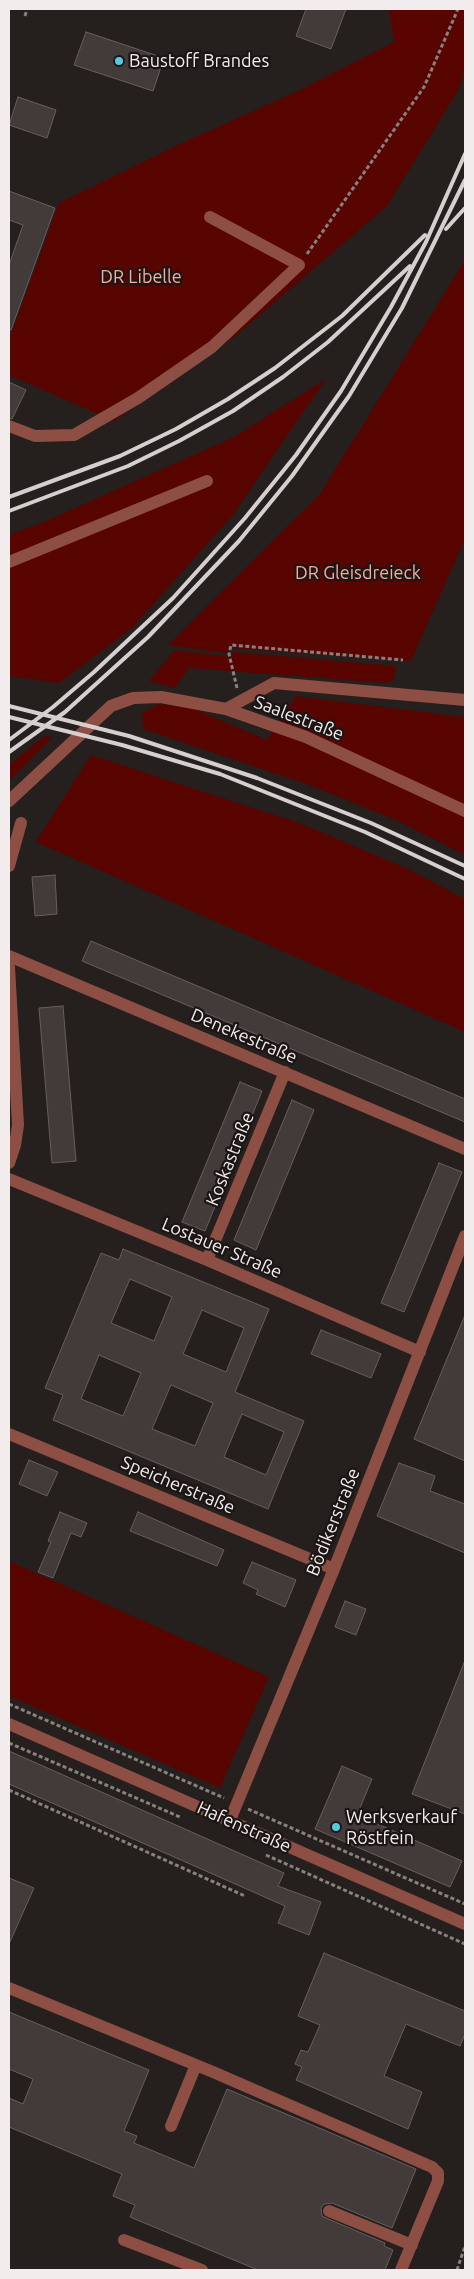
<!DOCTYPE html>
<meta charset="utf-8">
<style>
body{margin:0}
#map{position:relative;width:474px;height:2279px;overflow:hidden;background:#251f1e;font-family:Ubuntu,sans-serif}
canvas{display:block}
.frame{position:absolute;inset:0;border:10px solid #f2edec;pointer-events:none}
</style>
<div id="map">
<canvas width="474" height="2279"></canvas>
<div class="frame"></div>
</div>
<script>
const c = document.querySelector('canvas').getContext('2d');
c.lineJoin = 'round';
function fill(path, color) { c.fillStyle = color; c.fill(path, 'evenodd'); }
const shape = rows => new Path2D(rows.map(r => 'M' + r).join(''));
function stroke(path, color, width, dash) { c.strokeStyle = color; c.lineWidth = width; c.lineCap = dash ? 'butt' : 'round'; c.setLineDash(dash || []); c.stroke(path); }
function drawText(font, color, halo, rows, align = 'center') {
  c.font = font + ' Ubuntu,sans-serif'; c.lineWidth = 4.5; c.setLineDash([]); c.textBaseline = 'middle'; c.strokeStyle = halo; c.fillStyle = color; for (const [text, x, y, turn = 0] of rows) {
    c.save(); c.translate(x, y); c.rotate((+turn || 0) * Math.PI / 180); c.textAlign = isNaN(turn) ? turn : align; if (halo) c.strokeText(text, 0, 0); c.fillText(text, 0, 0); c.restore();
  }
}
const green = shape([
 [389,9,465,9,465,70,459,89,387,206,234,337,114,421,9,375,9,340,59,203,180,144,300,90,394,42],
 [465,260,465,539,411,661,230,648,226,653,168,645,320,494],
 [326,379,232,516,132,628,59,683,9,676,9,535,44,522,234,437],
 [175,650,231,657,234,652,396,666,394,679,387,683,189,668,175,688,149,681],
 [296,696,465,717,465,855,398,821,304,783,143,729,142,713,159,704,192,708,267,740],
 [45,736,52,738,9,781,9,765],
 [91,755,302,824,408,869,465,899,465,1032,36,842],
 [9,1561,269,1677,220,1788,9,1696]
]);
const building = shape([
 [306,9,346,9,331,49,296,36,306,9],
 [86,32,164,58,153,91,74,65,86,32],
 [18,97,56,110,47,138,9,125,18,97],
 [9,191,55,208,11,330,9,330,9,265,23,225,9,220,9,191],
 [9,382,26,390,12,419,9,418,9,382],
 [55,875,57,914,35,916,32,877,55,875],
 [91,941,465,1099,465,1122,82,961,91,941],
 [63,1006,76,1161,52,1163,39,1008,63,1006],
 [240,1082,262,1091,205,1231,182,1222,240,1082],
 [292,1100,314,1110,256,1250,234,1240,292,1100],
 [439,1163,462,1172,404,1312,381,1303,439,1163],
 [123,1249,269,1309,235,1392,304,1421,268,1509,53,1420,63,1395,45,1388,101,1253,119,1260,123,1249],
 [130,1279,172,1297,154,1341,111,1323,130,1279],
 [202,1310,244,1328,226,1372,183,1354,202,1310],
 [99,1355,141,1373,123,1416,81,1399,99,1355],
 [171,1385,213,1403,195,1446,152,1429,171,1385],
 [242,1414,284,1432,266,1475,224,1457,242,1414],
 [465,1315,465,1461,414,1439,465,1315],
 [321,1330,381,1354,371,1378,311,1354,321,1330],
 [29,1460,58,1472,47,1496,19,1484,29,1460],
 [399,1463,435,1476,430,1491,465,1504,465,1553,377,1516,399,1463],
 [60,1512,87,1523,81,1537,71,1533,53,1578,38,1572,51,1542,48,1541,60,1512],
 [138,1512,224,1550,217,1566,130,1531,138,1512],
 [252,1562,296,1580,285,1607,256,1594,258,1590,243,1583,252,1562],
 [345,1601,366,1609,356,1635,335,1627,345,1601],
 [464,1663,465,1663,465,1814,412,1794,464,1663],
 [9,1751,284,1873,278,1886,321,1902,309,1935,278,1923,285,1906,9,1784,9,1751],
 [342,1766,372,1779,357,1815,462,1861,450,1887,315,1829,342,1766],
 [9,1878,34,1888,9,1944,9,1878],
 [324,1953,465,2011,465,2034,460,2046,406,2024,384,2076,422,2092,408,2129,296,2080,302,2067,295,2064,301,2050,308,2052,320,2025,298,2016,324,1953],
 [9,2012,149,2070,124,2131,137,2136,134,2143,194,2168,227,2089,416,2169,392,2228,332,2203,324,2204,321,2208,322,2216,326,2218,385,2243,384,2246,393,2250,385,2270,258,2270,130,2217,135,2205,113,2196,122,2174,9,2127,9,2098,23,2104,33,2079,9,2069,9,2012]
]);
const path = shape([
 [25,16,27,9],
 [307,254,424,87,458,9],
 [237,688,229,654,231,645,403,660],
 [9,1704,224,1798],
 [9,1743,180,1817],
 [9,1790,245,1896],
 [248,1809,465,1904],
 [266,1855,465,1944],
 [457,2270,465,2246]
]);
const minor = shape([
 [9,426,35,436,74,435,138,398,212,347,299,265,210,217],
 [9,562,207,481],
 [226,709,274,683,465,700],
 [9,801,111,706,133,698,161,697,226,709,306,737,465,811],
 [9,866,21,823],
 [9,956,465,1149],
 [9,967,18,1125,15,1145,9,1163],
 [9,1179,207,1260,420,1352],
 [207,1260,285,1072],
 [9,1434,334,1569],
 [9,1724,465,1924],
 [230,1820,334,1569,465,1236],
 [9,1988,213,2072,432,2167,438,2173,438,2181,401,2270],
 [171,2126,196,2065],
 [329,2211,412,2245],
 [124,2240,202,2270]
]);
const rail = shape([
 [446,229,465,208],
 [9,497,120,456,176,429,228,399,275,368,342,316,425,235],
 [9,511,128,466,179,441,233,411,283,377,328,342,410,266],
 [9,706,129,736,257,778,371,823,465,866],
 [9,717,122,745,220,774,365,832,465,879],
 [9,740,53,707,94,672,173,598,245,518,296,455,341,391,391,307,426,242,465,154],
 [9,752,65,712,148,637,239,541,292,476,349,396,402,308,465,180]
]);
const markers = [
 [119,61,5,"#55cadf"],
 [336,1827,5,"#55cadf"]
];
const poiNames = [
 ["Baustoff Brandes",129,61],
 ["Werksverkauf",346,1817],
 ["Röstfein",346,1838]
];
const parkNames = [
 ["DR Libelle",141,277],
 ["DR Gleisdreieck",358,573]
];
const streetNames = [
 ["Saalestraße",299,718,21],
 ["Denekestraße",244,1036,23],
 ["Koskastraße",230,1159,-68],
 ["Lostauer Straße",222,1248,23],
 ["Speicherstraße",178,1485,23],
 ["Bödikerstraße",333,1522,-68],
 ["Hafenstraße",244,1827,24]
];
fill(green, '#580500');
fill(building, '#423b3a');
stroke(building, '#665f5e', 1);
stroke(path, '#878281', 3, [4, 2.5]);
stroke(minor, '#8d4f43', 12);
stroke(rail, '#d5d0cf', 4);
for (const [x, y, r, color] of markers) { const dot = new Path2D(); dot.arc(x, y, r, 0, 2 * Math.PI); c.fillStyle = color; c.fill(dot); stroke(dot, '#1b1615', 2); }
drawText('18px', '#f2edec', '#1b1615', poiNames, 'left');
drawText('18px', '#f8aa9b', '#1b1615', parkNames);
drawText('18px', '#f2edec', '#1b1615', streetNames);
</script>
